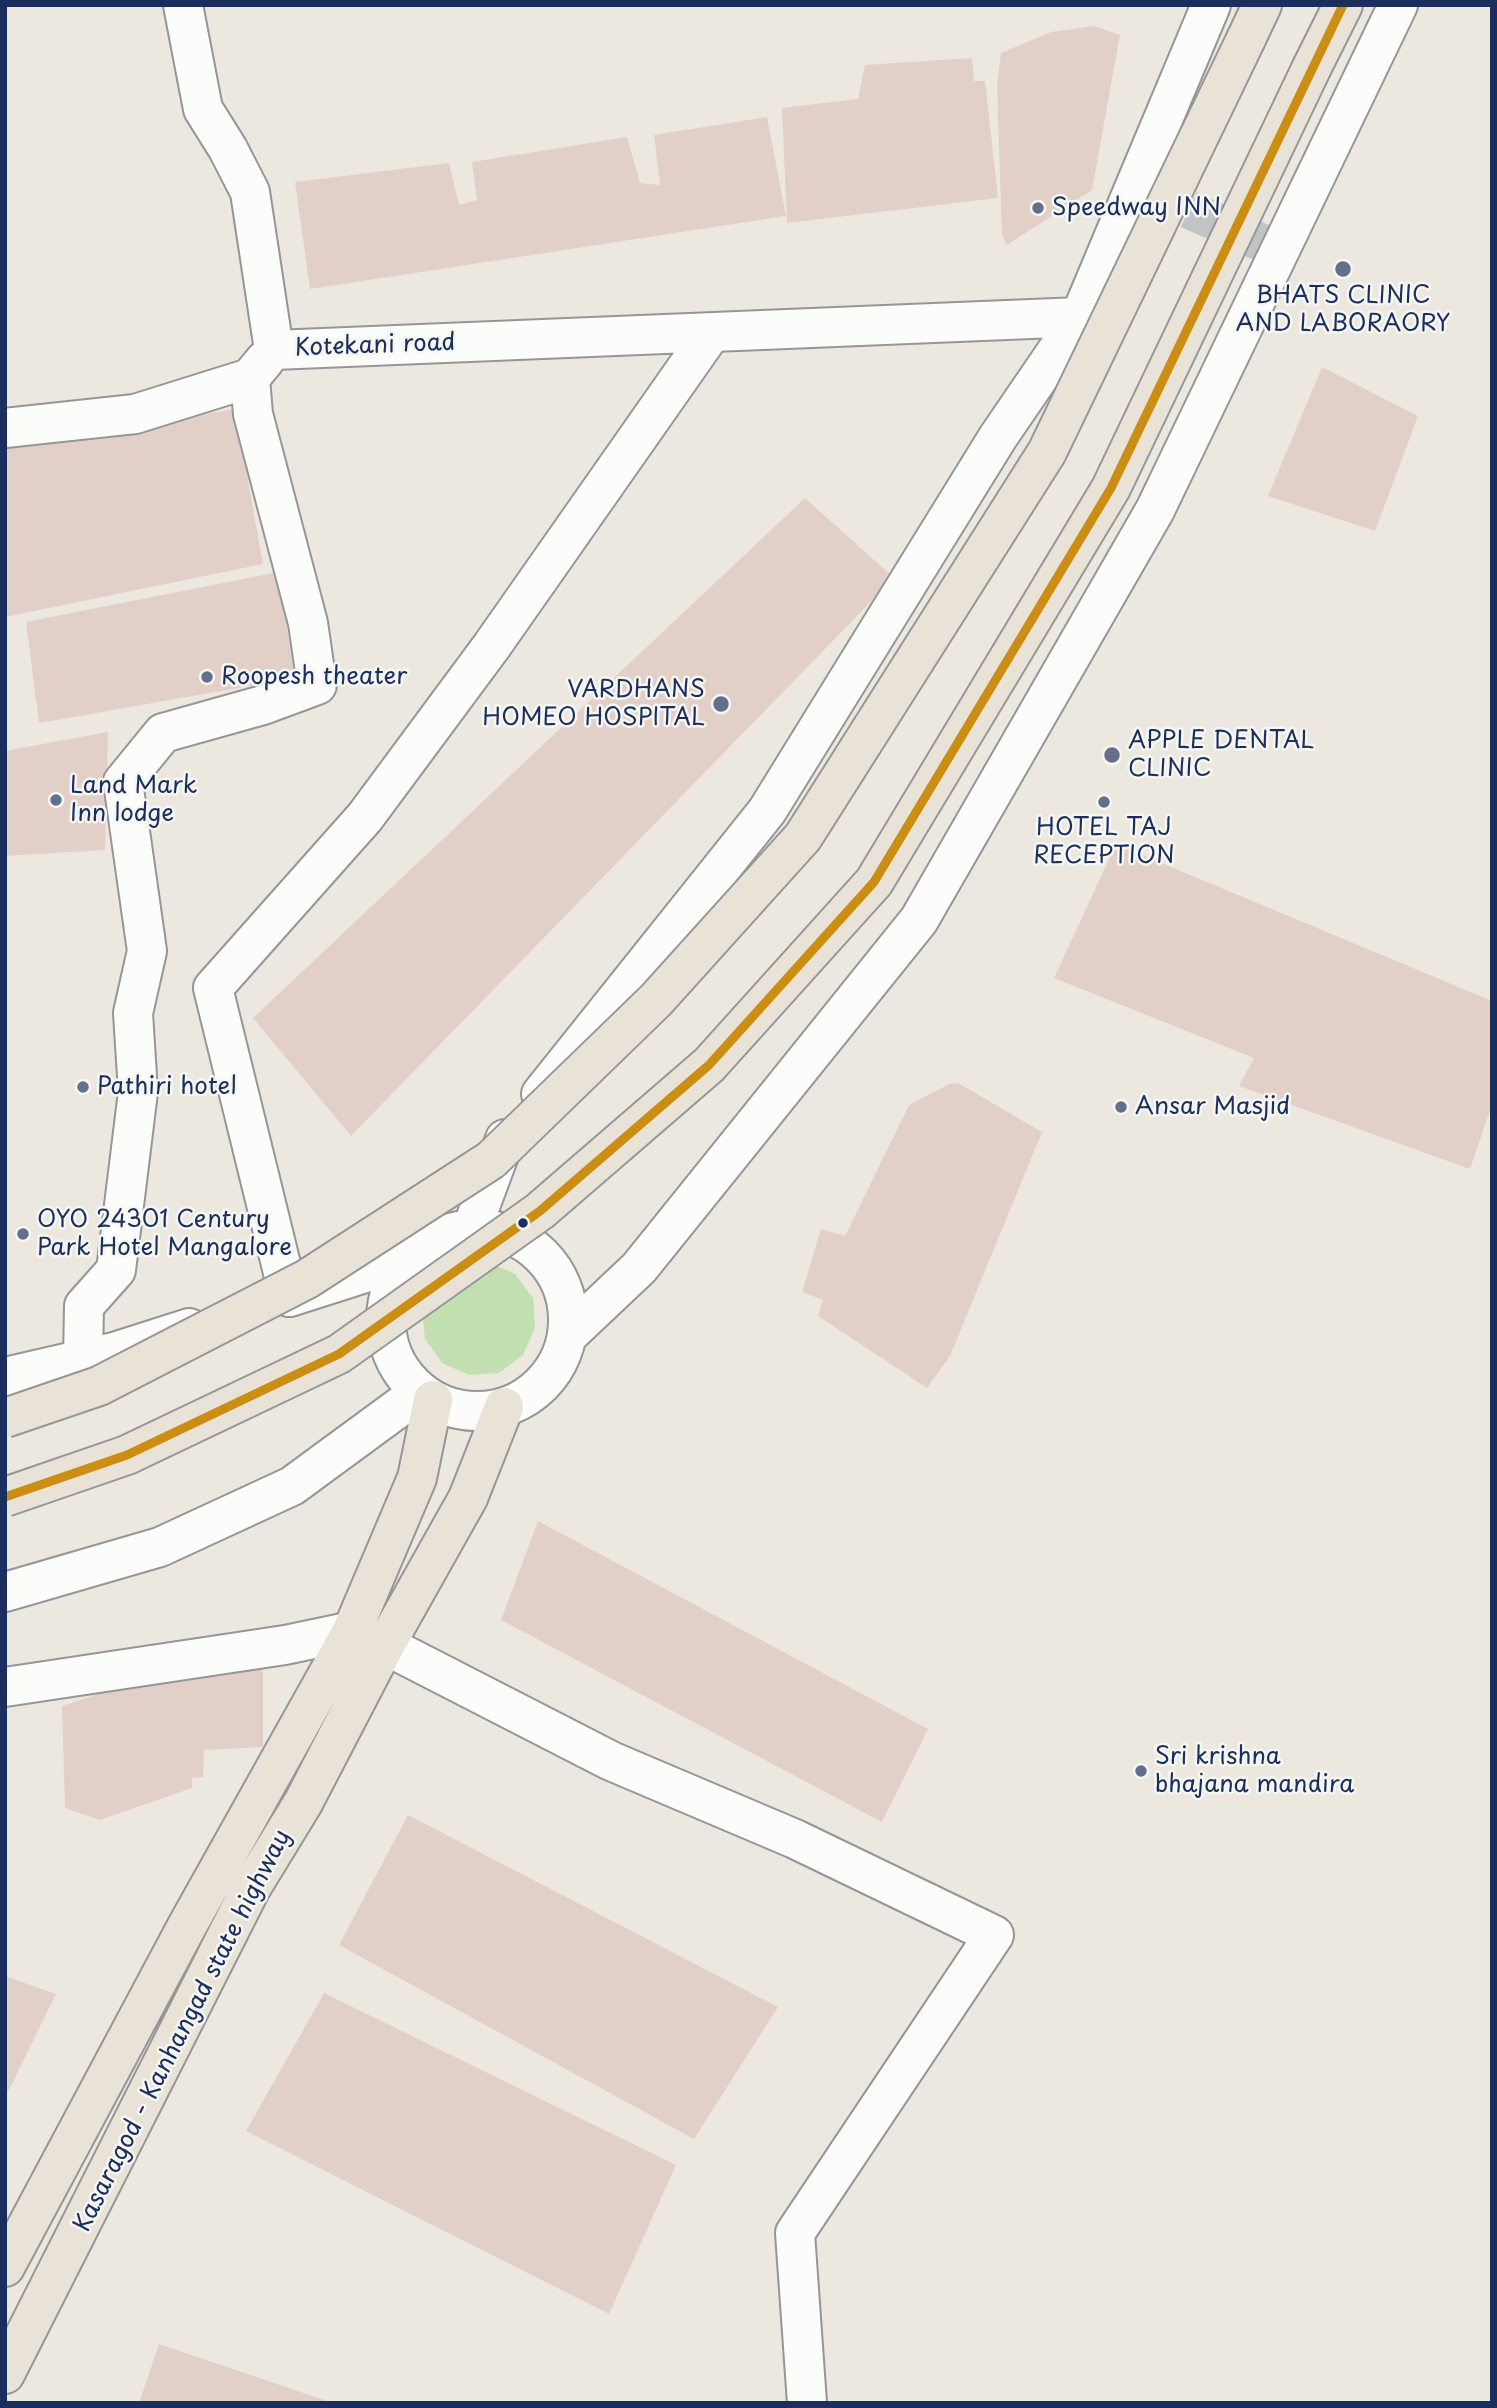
<!DOCTYPE html>
<style>
body{margin:0}
#map{position:relative;width:1497px;height:2408px;overflow:hidden;background:#ece8df;font-family:"Playpen Sans",sans-serif}
canvas{display:block}
.frame{position:absolute;inset:0;border:7px solid #1b2f5e;pointer-events:none}
</style>
<div id="map">
<canvas width="1497" height="2408"></canvas>
<div class="frame"></div>
</div>
<script>
const c = document.querySelector('canvas').getContext('2d');
c.lineJoin = 'round';
function fill(path, color) { c.fillStyle = color; c.fill(path, 'evenodd'); }
const shape = rows => new Path2D(rows.map(r => 'M' + r).join(''));
function stroke(path, color, width, dash) { c.strokeStyle = color; c.lineWidth = width; c.lineCap = dash ? 'butt' : 'round'; c.setLineDash(dash || []); c.stroke(path); }
function drawText(font, color, halo, rows, align = 'center') {
  c.font = font + ' "Playpen Sans",sans-serif'; c.lineWidth = 5; c.setLineDash([]); c.textBaseline = 'middle'; c.strokeStyle = halo; c.fillStyle = color; for (const [text, x, y, turn = 0] of rows) {
    c.save(); c.translate(x, y); c.rotate((+turn || 0) * Math.PI / 180); c.textAlign = isNaN(turn) ? turn : align; if (halo) c.strokeText(text, 0, 0); c.fillText(text, 0, 0); c.restore();
  }
}
const green = shape([
 [488,1262,515,1274,533,1298,535,1328,523,1355,499,1373,469,1375,442,1363,425,1339,422,1309]
]);
const building = shape([
 [1094,26,1120,35,1092,190,1007,245,1002,235,997,86,1001,53,1051,32],
 [972,58,974,81,985,81,998,198,787,223,782,108,858,99,865,65],
 [767,117,786,216,310,289,295,182,449,163,459,205,477,200,472,162,627,137,640,183,660,185,654,135],
 [1322,367,1418,416,1375,531,1268,496],
 [235,409,263,564,5,617,5,448],
 [805,498,894,578,351,1136,253,1018],
 [278,572,295,678,39,723,26,622],
 [108,732,105,850,5,856,5,751],
 [1116,844,1492,1001,1492,1104,1470,1169,1239,1086,1254,1058,1054,978],
 [958,1083,1042,1132,950,1356,927,1388,818,1316,823,1300,802,1292,821,1229,845,1236,909,1105,949,1084],
 [538,1521,928,1729,882,1822,501,1620],
 [263,1665,263,1747,204,1750,203,1777,192,1778,192,1788,100,1820,65,1808,62,1706,132,1683],
 [408,1815,778,2007,694,2139,339,1945],
 [5,1976,56,1994,5,2098],
 [324,1993,676,2165,609,2314,246,2131],
 [159,2344,330,2402,330,2403,139,2403]
]);
const tertiaryTunnel = shape([
 [1137,186,1280,251]
]);
const minor = shape([
 [5,428,135,414,250,378,265,360],
 [289,1297,213,988,365,817,491,647,711,333],
 [83,1359,84,1306,116,1270,138,1092,133,1013,147,951,123,782,163,733,263,705,317,685,308,623,253,414,250,378],
 [5,1687,285,1645,352,1631,385,1645,611,1761,795,1839,994,1935,795,2233,807,2403]
]);
const tertiary = shape([
 [183,5,203,109,228,149,250,192,274,350,1080,317],
 [541,1094,767,811,998,437,1080,317,1211,5],
 [472,1228,505,1139],
 '386 1320a91 91 0 1 1 182 0a91 91 0 1 1-182 0Z',
 [290,1297,406,1260],
 [568,1335,639,1268,919,920,1155,510,1398,5],
 [5,1377,114,1352,189,1328],
 [5,1592,160,1547,292,1486,420,1392]
]);
const primary = shape([
 [5,2267,187,1926,352,1631,417,1478,433,1400],
 [5,2374,251,1888,303,1803,382,1651,468,1498,504,1407]
]);
const trunk = shape([
 [1246,39,1262,5],
 [1312,67,1343,5]
]);
const trunkBridge = shape([
 [5,1418,99,1386,307,1279,491,1160,656,1000,803,837,1047,452,1246,39],
 [5,1497,127,1455,339,1354,540,1211,709,1065,874,882,1111,488,1312,67]
]);
const bus1 = shape([
 [5,1497,127,1455,339,1354,540,1211,709,1065,874,882,1111,488,1343,5]
]);
const markers = [
 [1038,208,7,"#64708b"],
 [1343,269,9,"#64708b"],
 [207,677,7,"#64708b"],
 [721,704,9,"#64708b"],
 [1112,755,9,"#64708b"],
 [56,800,7,"#64708b"],
 [1104,802,7,"#64708b"],
 [83,1087,7,"#64708b"],
 [1121,1107,7,"#64708b"],
 [523,1223,6,"#1b2f5e"],
 [23,1234,7,"#64708b"],
 [1141,1771,7,"#64708b"]
];
const poiNames = [
 ["Speedway INN",1052,208],
 ["BHATS CLINIC",1343,296,"center"],
 ["AND LABORAORY",1343,324,"center"],
 ["Roopesh theater",221,677],
 ["VARDHANS",705,690,"right"],
 ["HOMEO HOSPITAL",705,718,"right"],
 ["APPLE DENTAL",1128,741],
 ["CLINIC",1128,769],
 ["Land Mark",70,786],
 ["Inn lodge",70,814],
 ["HOTEL TAJ",1104,828,"center"],
 ["RECEPTION",1104,856,"center"],
 ["Pathiri hotel",97,1087],
 ["Ansar Masjid",1135,1107],
 ["OYO 24301 Century",37,1220],
 ["Park Hotel Mangalore",37,1248],
 ["Sri krishna",1155,1757],
 ["bhajana mandira",1155,1785]
];
const streetNames = [
 ["Kotekani road",375,346,-2],
 ["Kasaragod - Kanhangad state highway",183,2031,-63]
];
fill(green, '#c2dfb1');
fill(building, '#e2d0c8');
stroke(tertiaryTunnel, '#c2c3c5', 38, [38, 19]);
stroke(minor, '#949699', 42);
stroke(tertiary, '#949699', 42);
stroke(primary, '#949699', 42);
stroke(trunk, '#949699', 42);
stroke(minor, '#fcfcfa', 38);
stroke(tertiary, '#fcfcfa', 38);
stroke(primary, '#e9e3d7', 38);
stroke(trunk, '#e9e3d7', 38);
stroke(trunkBridge, '#949699', 42, []);
stroke(trunkBridge, '#e9e3d7', 38);
stroke(bus1, '#cb8e13', 9);
for (const [x, y, r, color] of markers) { const dot = new Path2D(); dot.arc(x, y, r, 0, 2 * Math.PI); c.fillStyle = color; c.fill(dot); stroke(dot, '#f6f6f2', 2.5); }
drawText('24px', '#1b2f5e', '#f6f6f2', poiNames, 'left');
drawText('24px', '#1b2f5e', '#f6f6f2', streetNames);
</script>
